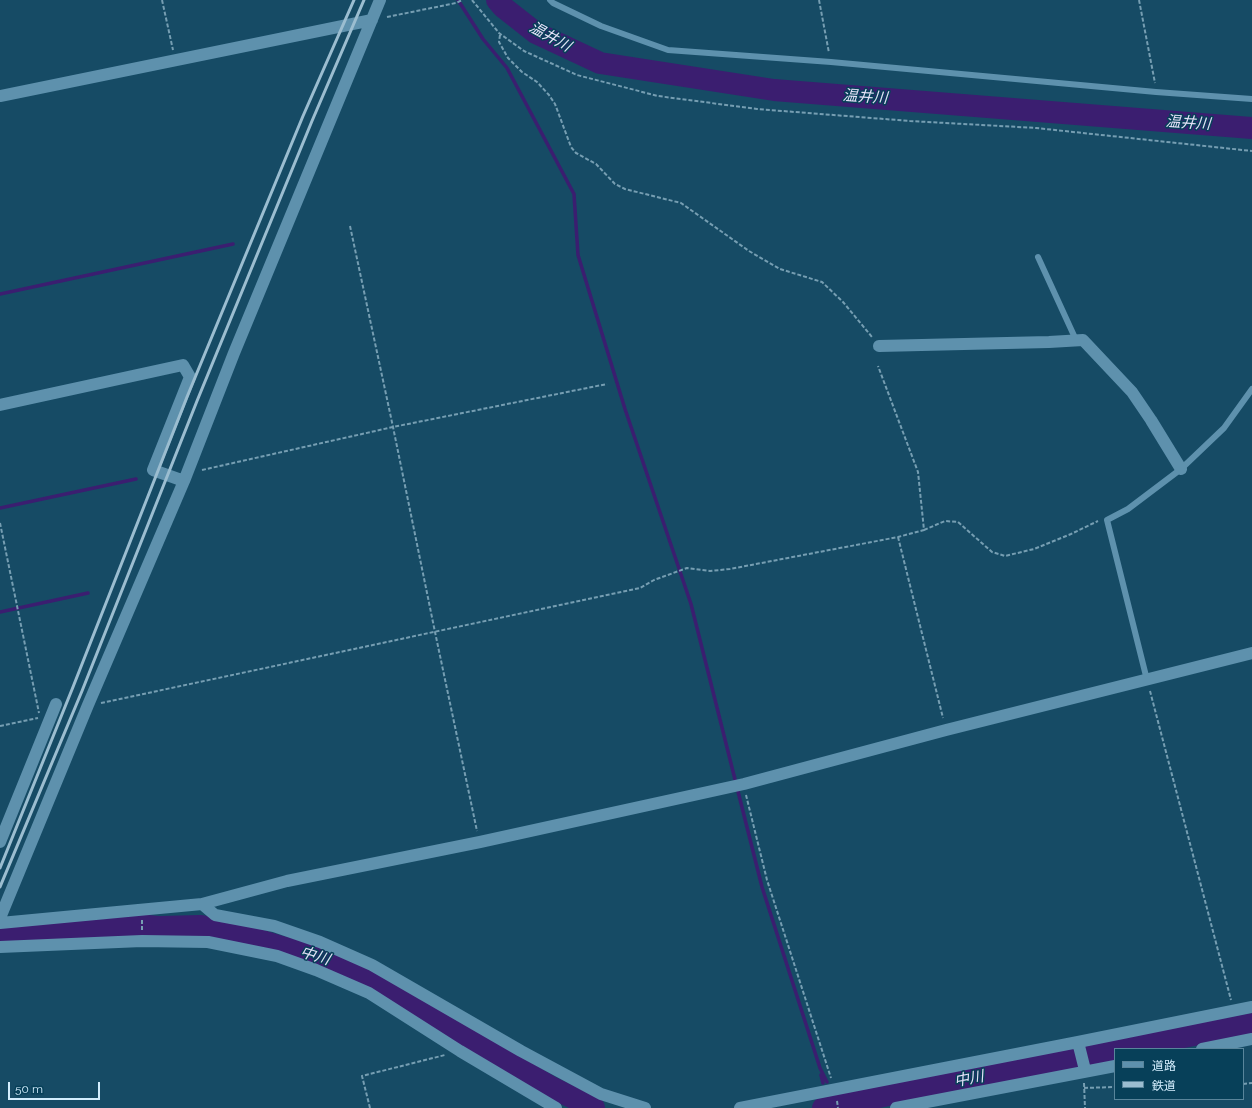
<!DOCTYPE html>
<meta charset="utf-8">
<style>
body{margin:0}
#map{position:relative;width:1252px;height:1108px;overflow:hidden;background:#164b65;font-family:Raleway,"Noto Sans JP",sans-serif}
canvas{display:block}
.legend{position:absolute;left:1114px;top:1048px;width:130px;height:52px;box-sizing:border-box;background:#074059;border:1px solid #59859b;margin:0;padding:5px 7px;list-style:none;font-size:12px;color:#d3edfd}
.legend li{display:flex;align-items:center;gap:8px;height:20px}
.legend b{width:20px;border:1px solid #59859b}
.scale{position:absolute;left:8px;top:1082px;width:92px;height:18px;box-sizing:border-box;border:2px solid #d3edfd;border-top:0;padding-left:5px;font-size:12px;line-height:14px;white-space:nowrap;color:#d3edfd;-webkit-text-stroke:3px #074059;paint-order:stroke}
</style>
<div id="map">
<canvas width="1252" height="1108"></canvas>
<ul class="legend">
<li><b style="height:5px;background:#5e91ad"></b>道路</li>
<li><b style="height:5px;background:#9bbdd0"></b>鉄道</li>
</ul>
<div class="scale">50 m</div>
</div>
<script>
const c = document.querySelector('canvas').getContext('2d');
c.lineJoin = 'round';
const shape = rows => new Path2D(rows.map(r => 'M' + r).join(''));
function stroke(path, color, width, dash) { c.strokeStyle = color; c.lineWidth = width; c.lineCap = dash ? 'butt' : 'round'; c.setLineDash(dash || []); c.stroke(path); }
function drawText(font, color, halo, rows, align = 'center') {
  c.font = font + ' Raleway,"Noto Sans JP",sans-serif'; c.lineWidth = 3; c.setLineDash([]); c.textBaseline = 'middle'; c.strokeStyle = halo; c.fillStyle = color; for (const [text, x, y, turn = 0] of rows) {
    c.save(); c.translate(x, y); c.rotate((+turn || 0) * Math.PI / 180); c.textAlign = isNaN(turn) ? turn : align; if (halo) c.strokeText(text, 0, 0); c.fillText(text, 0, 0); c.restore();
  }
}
const stream = shape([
 [458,0,483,39,507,68,574,194,578,255,625,409,691,604,762,887,820,1068,827,1082],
 [0,294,233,244],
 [0,508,136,479],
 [0,612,88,593],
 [821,1075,823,1083],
 [826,1095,828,1107],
 [830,1095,833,1108]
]);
const river = shape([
 [497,0,503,7,536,33,600,63,774,90,1252,128],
 [0,934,45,930,135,925,159,927,201,926,239,934,282,947,325,957,367,978,551,1087,594,1108],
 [1120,1049,1252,1024],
 [823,1108,1115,1050]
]);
const path = shape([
 [162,0,173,50],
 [472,0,499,33,524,51,577,75,658,96,757,109,910,121,1036,128,1252,151],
 [819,0,829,53],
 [1139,0,1155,83],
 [387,17,456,3,462,0],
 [500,35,499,42,508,58,522,72,537,82,549,95,555,104,571,147,576,153,596,164,615,184,625,189,681,203,749,251,780,269,822,282,843,302,872,337],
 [350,226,393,427,435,632,477,831],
 [202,470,393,427,607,384],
 [0,523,39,713],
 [924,530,945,521,958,522,992,552,1005,556,1034,549,1071,534,1098,521],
 [898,537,943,718],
 [1150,691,1231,1000],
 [101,703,640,588,654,580,687,568,710,571,730,569,898,537,924,530,918,472,878,366],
 [0,726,38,718],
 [746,795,767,880,831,1078],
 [142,930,142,920],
 [1084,1083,1085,1108],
 [1243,1084,1252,1083],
 [1084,1088,1115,1087],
 [837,1101,838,1108],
 [370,1108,362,1076,445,1055]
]);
const service = shape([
 [550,0,553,3,601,26,668,50,831,62,1156,92,1252,99],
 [1038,257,1076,340],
 [1147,680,1107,520,1128,509,1181,469,1224,428,1252,389]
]);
const minor = shape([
 [0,96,372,20],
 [879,346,1049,342,1083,340,1132,392,1151,420,1181,469],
 [0,405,183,365,190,377,153,470,184,481],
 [0,842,56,704],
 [202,904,215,915,274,926,320,942,372,965,521,1051,601,1094,645,1108],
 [0,918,88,705,184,481,234,353,380,0],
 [0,923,202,904,287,881,480,842,744,784,946,730,1252,653],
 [0,947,142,941,208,942,277,956,316,970,369,993,460,1051,556,1108],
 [1078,1042,1084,1066,1084,1072],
 [1202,1049,1252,1039],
 [740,1108,1078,1042,1252,1007],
 [896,1108,1115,1066]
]);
const rail = shape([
 [0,868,73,687,187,397,303,116,354,0],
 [0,887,82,691,197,401,312,121,364,0]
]);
const waterNames = [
 ["温井川",550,37,29],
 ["温井川",865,97,4],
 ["温井川",1188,123,4],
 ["中川",315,956,17],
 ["中川",969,1079,-11]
];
stroke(stream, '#3b1e70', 3.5);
stroke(river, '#3b1e70', 22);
stroke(path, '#769eb2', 2, [4, 2]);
stroke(service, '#5e91ad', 6);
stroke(minor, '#5e91ad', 12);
stroke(rail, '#9bbdd0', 3);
drawText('italic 15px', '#e5e1f8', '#074059', waterNames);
</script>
